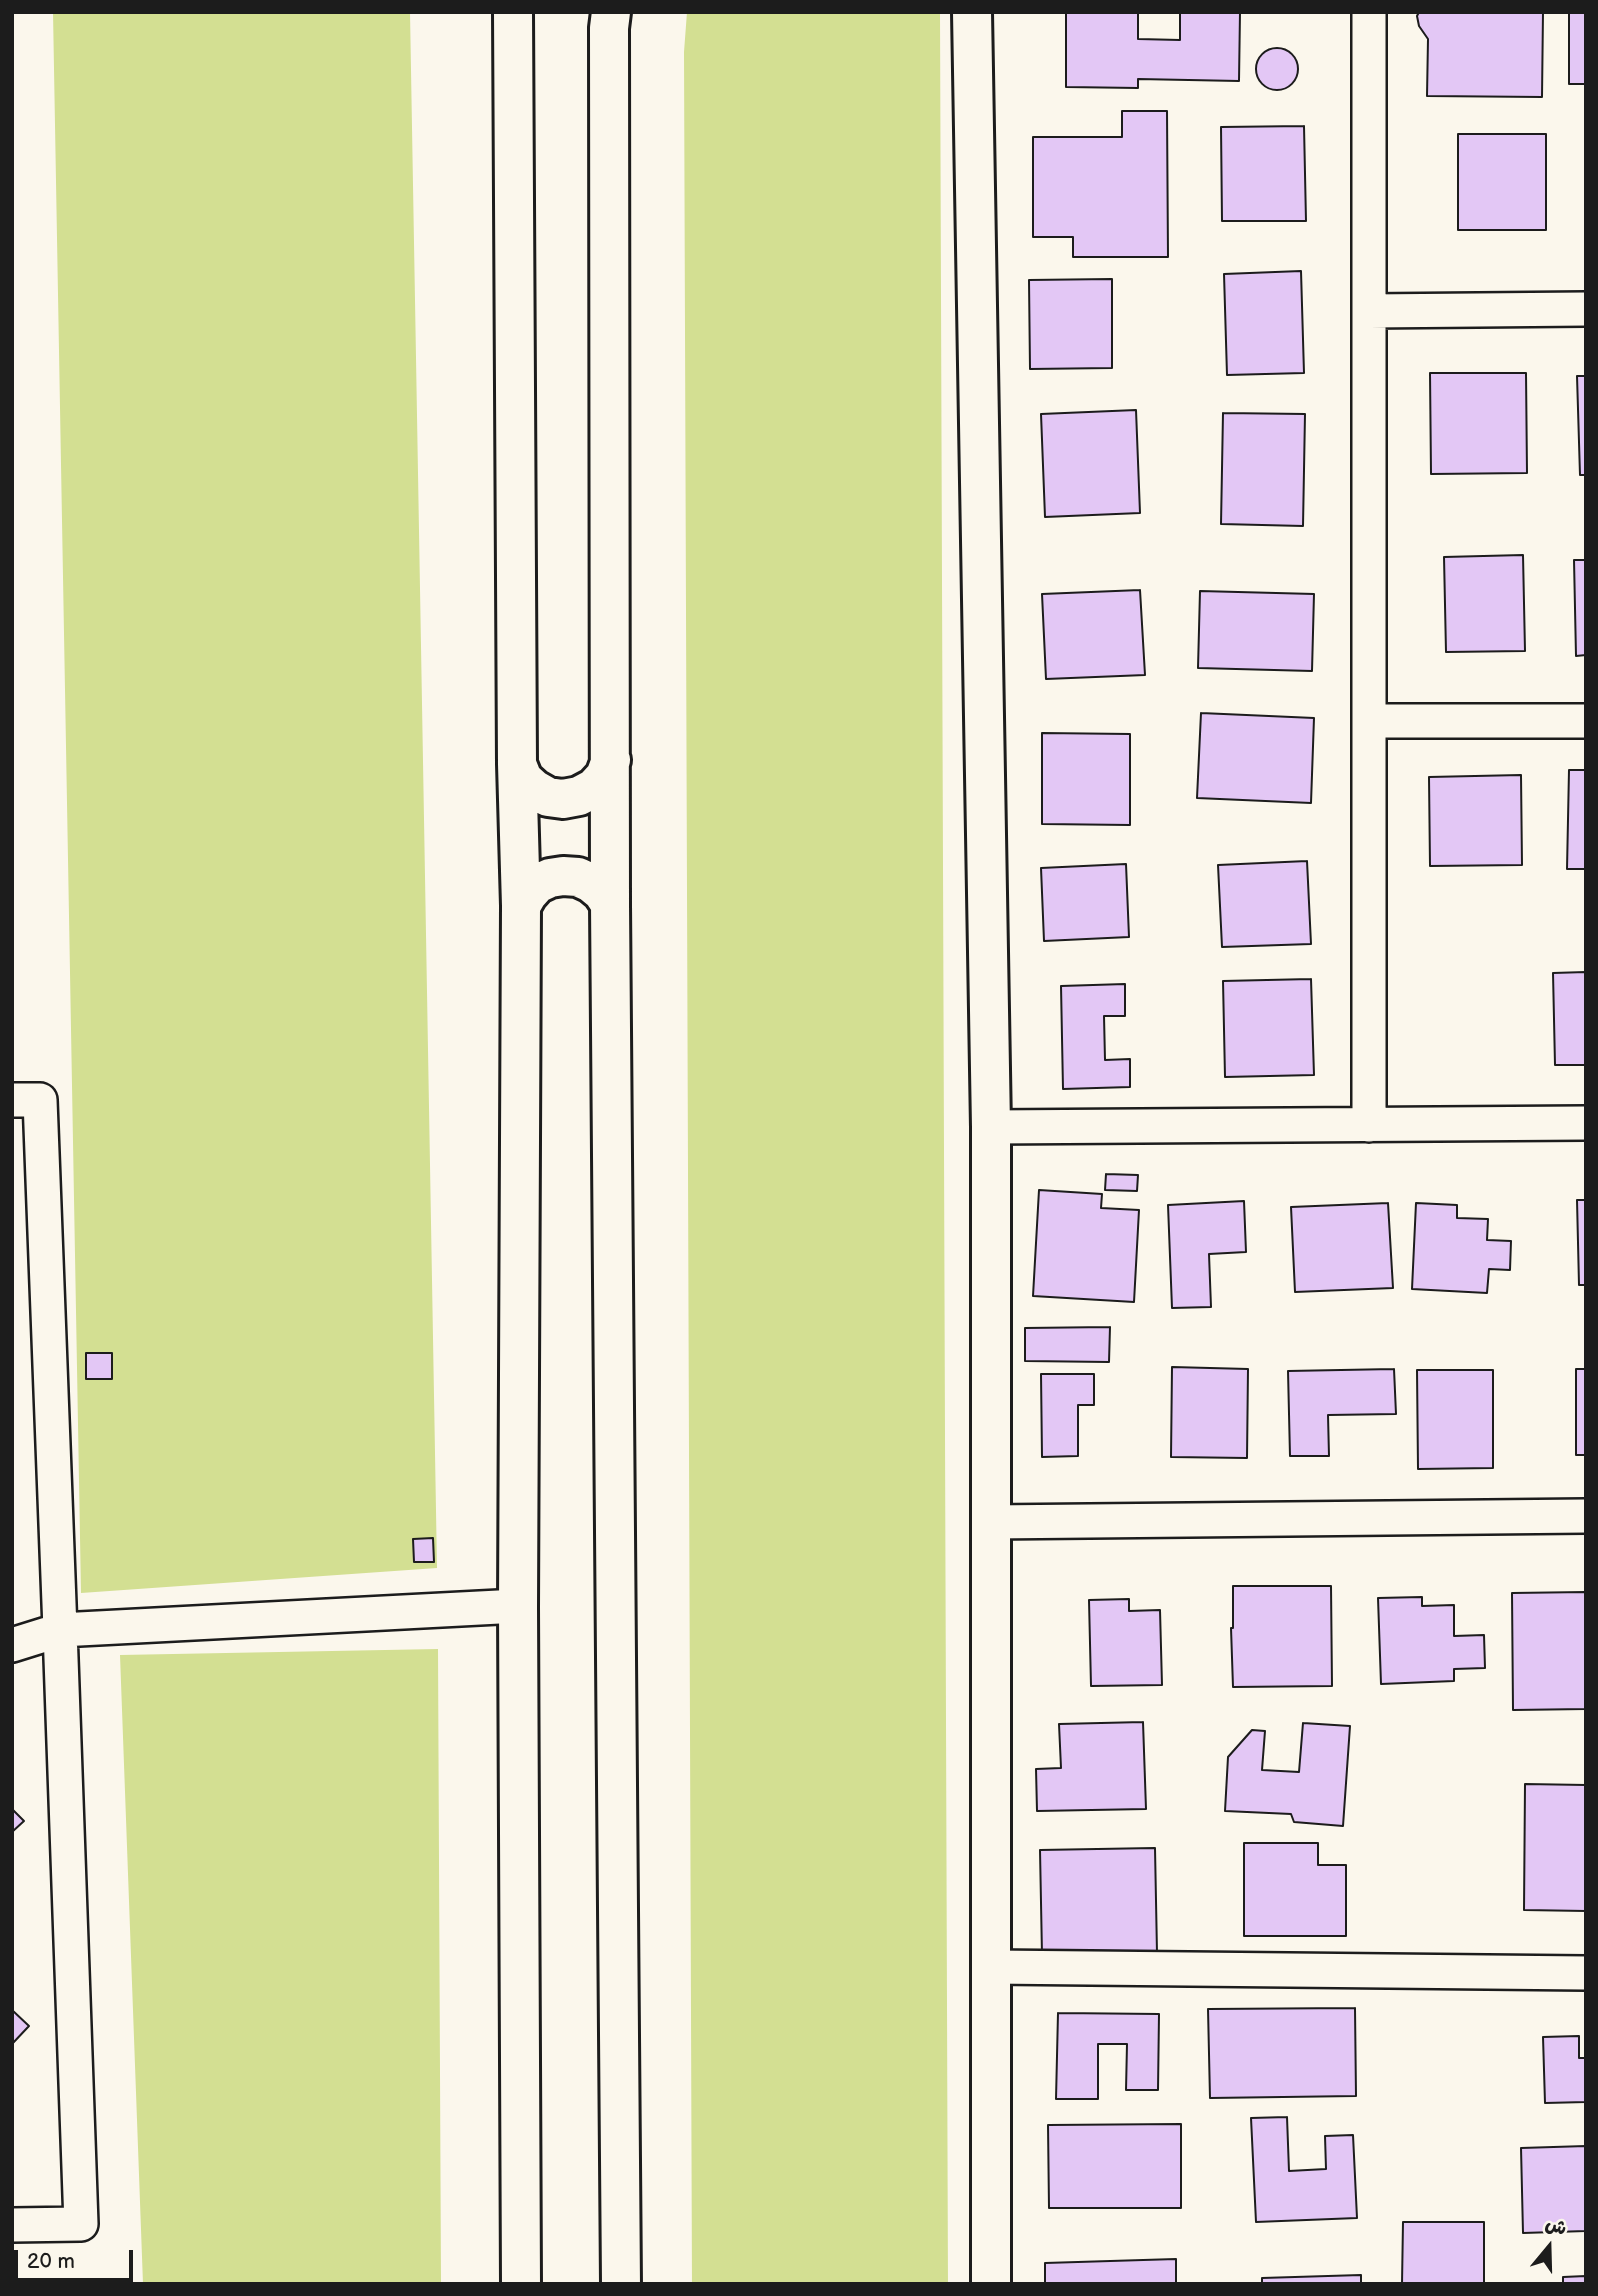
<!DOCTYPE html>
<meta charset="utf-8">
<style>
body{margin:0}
#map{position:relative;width:1598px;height:2296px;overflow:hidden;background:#fbf7ec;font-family:"Balsamiq Sans","Playpen Sans Arabic",sans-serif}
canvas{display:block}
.frame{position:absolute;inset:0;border:14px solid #1c1c1c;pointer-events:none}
.north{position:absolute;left:1514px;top:2212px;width:70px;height:70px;-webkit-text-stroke:5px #fbf7ec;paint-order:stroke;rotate:19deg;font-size:19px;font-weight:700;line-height:28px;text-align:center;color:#1c1c1c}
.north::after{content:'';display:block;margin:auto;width:24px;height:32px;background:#1c1c1c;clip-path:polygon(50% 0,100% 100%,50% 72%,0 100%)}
.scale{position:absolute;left:14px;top:2250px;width:119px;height:32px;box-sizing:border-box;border:4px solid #1c1c1c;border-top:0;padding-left:9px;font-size:21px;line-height:24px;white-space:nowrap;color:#1c1c1c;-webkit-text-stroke:5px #fbf7ec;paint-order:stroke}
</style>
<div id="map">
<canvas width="1598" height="2296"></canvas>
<div class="frame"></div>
<div class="north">ش</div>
<div class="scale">20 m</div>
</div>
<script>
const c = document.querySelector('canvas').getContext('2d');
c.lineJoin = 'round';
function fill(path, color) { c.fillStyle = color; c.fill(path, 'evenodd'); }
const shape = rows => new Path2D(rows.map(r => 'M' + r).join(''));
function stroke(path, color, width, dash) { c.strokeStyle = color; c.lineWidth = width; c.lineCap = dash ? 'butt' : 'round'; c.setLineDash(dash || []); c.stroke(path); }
const green = shape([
 [53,12,410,12,437,1568,81,1593],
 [687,12,940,12,948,2284,692,2284,684,52],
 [438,1649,441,2284,143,2284,120,1655]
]);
const building = shape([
 [1066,12,1138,12,1138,39,1180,40,1180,12,1240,12,1239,81,1138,79,1138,88,1066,87,1066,12],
 [1419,12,1543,12,1542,97,1427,96,1428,39,1419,26,1417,16,1419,12],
 [1569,12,1586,12,1586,84,1569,84,1569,12],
 '1256 69a21 21 0 1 1 42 0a21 21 0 1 1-42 0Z',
 [1122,111,1167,111,1168,257,1073,257,1073,237,1033,237,1033,137,1122,137,1122,111],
 [1304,126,1306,221,1222,221,1221,127,1304,126],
 [1458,134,1546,134,1546,230,1458,230,1458,134],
 [1301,271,1304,373,1227,375,1224,274,1301,271],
 [1112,279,1112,368,1030,369,1029,280,1112,279],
 [1430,373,1526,373,1527,473,1431,474,1430,373],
 [1577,376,1586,376,1586,475,1580,475,1577,376],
 [1136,410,1140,513,1045,517,1041,414,1136,410],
 [1223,413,1305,414,1303,526,1221,524,1223,413],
 [1523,555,1525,651,1446,652,1444,557,1523,555],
 [1574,560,1586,560,1586,655,1576,656,1574,560],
 [1140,590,1145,675,1046,679,1042,594,1140,590],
 [1200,591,1314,594,1312,671,1198,668,1200,591],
 [1201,713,1314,718,1311,803,1197,798,1201,713],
 [1042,733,1130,734,1130,825,1042,824,1042,733],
 [1569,770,1586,770,1586,869,1567,869,1569,770],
 [1521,775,1522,865,1430,866,1429,777,1521,775],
 [1307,861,1311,944,1222,947,1218,865,1307,861],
 [1126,864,1129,937,1044,941,1041,868,1126,864],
 [1586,972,1586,1065,1555,1065,1553,973,1586,972],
 [1311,979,1314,1075,1225,1077,1223,981,1311,979],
 [1125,984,1125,1016,1104,1016,1105,1060,1130,1059,1130,1087,1063,1089,1061,986,1125,984],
 [1106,1174,1138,1175,1137,1191,1105,1190,1106,1174],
 [1039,1190,1102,1194,1101,1208,1139,1210,1134,1302,1033,1296,1039,1190],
 [1577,1200,1586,1200,1586,1285,1579,1285,1577,1200],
 [1244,1201,1246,1252,1209,1254,1211,1307,1172,1308,1168,1205,1244,1201],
 [1388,1203,1393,1288,1295,1292,1291,1207,1388,1203],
 [1416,1203,1457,1205,1457,1218,1488,1219,1487,1240,1511,1241,1510,1270,1489,1269,1487,1293,1412,1289,1416,1203],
 [1110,1327,1109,1362,1025,1361,1025,1328,1110,1327],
 [86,1353,112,1353,112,1379,86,1379,86,1353],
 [1172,1367,1248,1369,1247,1458,1171,1457,1172,1367],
 [1394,1369,1396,1414,1328,1415,1329,1456,1290,1456,1288,1371,1394,1369],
 [1576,1369,1586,1369,1586,1455,1576,1455,1576,1369],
 [1417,1370,1493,1370,1493,1468,1418,1469,1417,1370],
 [1041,1374,1094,1374,1094,1405,1078,1405,1078,1456,1042,1457,1041,1374],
 [433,1538,434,1562,414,1562,413,1539,433,1538],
 [1233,1586,1331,1586,1332,1686,1233,1687,1231,1628,1233,1628,1233,1586],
 [1586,1592,1586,1709,1513,1710,1512,1593,1586,1592],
 [1422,1597,1422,1606,1454,1605,1454,1636,1484,1635,1485,1668,1454,1669,1454,1681,1381,1684,1378,1598,1422,1597],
 [1129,1599,1129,1611,1160,1610,1162,1685,1091,1686,1089,1600,1129,1599],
 [1143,1722,1146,1809,1037,1811,1036,1769,1061,1768,1059,1724,1143,1722],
 [1303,1723,1350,1726,1343,1826,1294,1822,1291,1814,1225,1811,1228,1757,1252,1730,1265,1731,1262,1770,1299,1772,1303,1723],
 [1525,1784,1586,1785,1586,1911,1524,1910,1525,1784],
 [12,1809,24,1821,12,1832,12,1809],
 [1244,1843,1318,1843,1318,1865,1346,1865,1346,1936,1244,1936,1244,1843],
 [1155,1848,1157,1953,1042,1955,1040,1850,1155,1848],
 [1355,2008,1356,2096,1210,2098,1208,2009,1355,2008],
 [12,2010,29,2026,12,2044,12,2010],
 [1058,2013,1159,2014,1158,2090,1126,2090,1127,2044,1098,2044,1098,2099,1056,2099,1058,2013],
 [1579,2036,1579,2058,1586,2058,1586,2102,1545,2103,1543,2037,1579,2036],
 [1287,2117,1289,2171,1326,2169,1325,2136,1353,2135,1357,2218,1256,2222,1251,2118,1287,2117],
 [1181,2124,1181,2208,1049,2208,1048,2125,1181,2124],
 [1586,2146,1586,2231,1523,2233,1521,2148,1586,2146],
 [1403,2222,1484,2222,1484,2284,1402,2284,1403,2222],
 [1176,2259,1176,2284,1045,2284,1045,2263,1176,2259],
 [1361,2275,1361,2284,1262,2284,1262,2278,1361,2275],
 [1586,2276,1586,2284,1563,2284,1563,2277,1586,2276]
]);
const minor = shape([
 [1369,12,1369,1125],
 [1369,311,1586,309],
 [1370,721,1586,721],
 [12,1100,40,1100,60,1630,518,1606],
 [991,1127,1586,1123],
 [990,1522,1586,1516],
 [12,1645,60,1630,81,2224,12,2225],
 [991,1967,1586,1973]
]);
const tertiary = shape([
 [972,12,991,1127,991,2284]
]);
const secondary = shape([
 [513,12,517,764,521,906,518,1606,521,2284],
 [611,12,609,28,610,904,621,2284],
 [517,764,523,779,534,789,548,797,563,799,579,796,594,788,605,776,611,760],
 [521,906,528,894,537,884,550,878,563,876,578,877,591,883,602,892,610,904]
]);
fill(green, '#d3df92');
fill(building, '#e3c7f5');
stroke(building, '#1c1c1c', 2);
stroke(minor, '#1c1c1c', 38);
stroke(tertiary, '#1c1c1c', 44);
stroke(secondary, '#1c1c1c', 44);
stroke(minor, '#fbf7ec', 33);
stroke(tertiary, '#fbf7ec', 38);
stroke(secondary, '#fbf7ec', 38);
</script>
